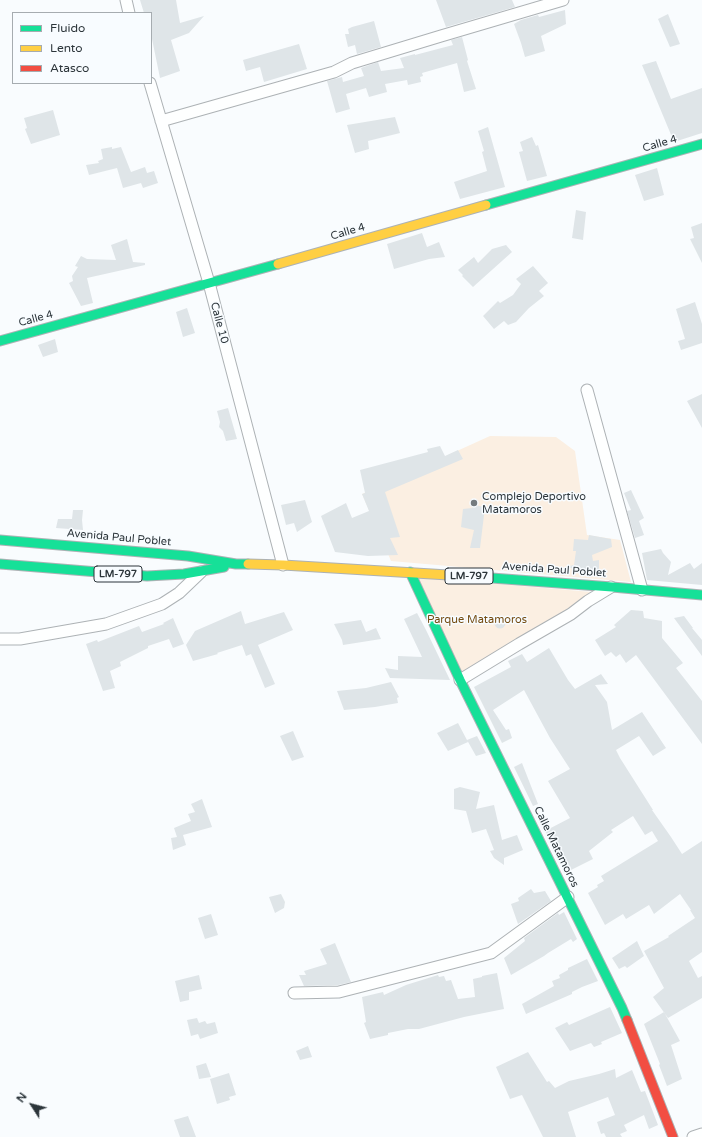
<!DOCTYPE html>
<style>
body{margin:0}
#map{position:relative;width:702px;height:1137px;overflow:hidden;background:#f9fcfe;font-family:"Varela Round",sans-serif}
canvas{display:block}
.legend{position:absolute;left:12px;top:12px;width:140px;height:72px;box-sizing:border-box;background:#f8fcff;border:1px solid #a6acb0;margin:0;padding:5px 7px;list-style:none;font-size:12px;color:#2c353a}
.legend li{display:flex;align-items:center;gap:8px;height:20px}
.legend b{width:20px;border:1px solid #a6acb0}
.north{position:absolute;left:12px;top:1085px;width:40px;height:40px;-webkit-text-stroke:3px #f8fcff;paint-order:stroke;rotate:306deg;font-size:11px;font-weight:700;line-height:16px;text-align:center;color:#2c353a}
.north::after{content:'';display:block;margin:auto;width:14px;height:18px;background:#2c353a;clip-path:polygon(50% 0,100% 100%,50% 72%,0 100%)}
</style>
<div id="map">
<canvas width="702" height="1137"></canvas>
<ul class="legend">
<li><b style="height:5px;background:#16e098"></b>Fluido</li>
<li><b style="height:5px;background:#ffcf43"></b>Lento</li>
<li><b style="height:5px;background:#f24e42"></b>Atasco</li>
</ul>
<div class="north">N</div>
</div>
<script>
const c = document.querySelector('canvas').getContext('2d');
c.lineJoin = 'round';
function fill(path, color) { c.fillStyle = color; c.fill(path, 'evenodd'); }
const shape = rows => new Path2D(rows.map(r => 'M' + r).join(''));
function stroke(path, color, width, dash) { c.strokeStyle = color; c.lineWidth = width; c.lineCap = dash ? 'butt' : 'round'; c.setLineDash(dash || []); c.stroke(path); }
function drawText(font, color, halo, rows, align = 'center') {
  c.font = font + ' "Varela Round",sans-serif'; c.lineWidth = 3; c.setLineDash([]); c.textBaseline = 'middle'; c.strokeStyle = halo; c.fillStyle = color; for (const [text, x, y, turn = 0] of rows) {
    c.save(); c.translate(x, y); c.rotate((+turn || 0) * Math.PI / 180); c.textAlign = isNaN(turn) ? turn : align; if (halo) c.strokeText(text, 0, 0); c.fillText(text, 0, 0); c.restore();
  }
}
const green = shape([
 [490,436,556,437,575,451,587,535,620,540,631,582,391,561,362,494],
 [416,577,592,592,594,596,460,675]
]);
const building = shape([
 [140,0,176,0,180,23,204,16,189,33,171,40,180,71,160,78,151,34,151,13,144,13],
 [436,0,512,0,515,7,446,27],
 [565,10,566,24,541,36,545,51,525,57,521,43,514,24,521,20,538,15,539,17],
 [668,14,680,44,670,47,658,19],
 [374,21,381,47,357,54,355,45,348,47,345,34,349,34,348,29,352,27],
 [462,37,468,60,467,61,476,89,464,92,457,63,422,73,423,76,420,77,421,82,408,85,407,80,385,84,387,92,369,97,366,88,346,94,350,109,336,113,327,81,342,77,343,82,364,76,361,68,378,62,381,71,404,68,400,58,415,54,415,55,453,45,451,40],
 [299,44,307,69,264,82,260,67,246,71,243,60],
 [656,61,671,99,702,88,702,133,674,142,642,65],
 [53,110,60,135,31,144,25,129,27,128,24,118],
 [395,117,400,133,368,141,369,149,355,153,347,125],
 [488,127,505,187,460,199,454,182,487,171,482,152,484,151,478,131],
 [532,137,536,146,538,145,547,176,527,181,519,152,523,151,520,142],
 [112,147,112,149,121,147,131,172,145,167,147,173,154,171,158,183,143,188,141,183,123,188,117,168,89,175,86,165,99,163,98,161,103,159,101,149],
 [657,168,664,195,644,201,635,175],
 [576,210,586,212,583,240,572,238],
 [702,223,702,263,690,239,694,238,691,227],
 [422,233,427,247,439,242,445,257,429,259,394,269,387,244],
 [127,239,133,262,145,263,145,265,87,278,93,303,81,306,69,283,73,281,72,276,78,267,75,266,81,256,87,259,116,260,111,245],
 [506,245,512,252,473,287,462,276,463,275,458,270,474,257,478,263,492,249],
 [533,266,548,283,539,291,544,296,529,308,516,322,508,325,504,321,494,329,483,316,498,301,500,303,513,295,521,284,516,279],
 [695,302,702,324,702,343,681,350,678,341,685,339,676,309],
 [187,308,195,333,183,337,176,312],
 [55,339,58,352,43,357,38,345],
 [702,394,702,428,687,401],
 [228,408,237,439,226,441,223,431,219,427,220,422,217,411],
 [440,446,445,456,458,450,463,459,385,492,400,537,390,538,398,555,368,556,335,552,321,516,346,503,352,518,369,511,362,494,365,493,360,470,428,452,427,449],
 [631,490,644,518,639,521,644,535,635,538,627,511,631,510,624,493],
 [305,500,312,522,297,532,294,523,286,525,281,505],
 [473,505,485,507,480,548,470,548,474,530,461,527,463,509,472,508],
 [73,510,83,510,82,520,83,530,56,528,58,519,72,519],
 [589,535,611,539,612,547,592,555,593,561,599,560,599,572,570,568,569,566,574,565,576,551,573,551,574,539,588,540],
 [661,549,663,553,671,562,668,575,690,563,694,569,702,563,702,585,647,580,642,553],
 [631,610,643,611,644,618,662,621,662,638,683,663,676,668,702,701,702,744,636,655,626,663,620,654,616,657,611,652,605,656,595,640,616,627,614,625],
 [241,611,245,624,284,612,293,630,258,645,275,684,265,688,251,654,246,656,242,645,217,653,218,654,193,661,186,645,195,631],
 [417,613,426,630,450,680,390,678,385,668,398,670,398,656,422,657,404,619],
 [684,616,693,628,692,628,702,640,702,656,674,618],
 '494.5 623a5.5 5.5 0 1 1 11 0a5.5 5.5 0 1 1-11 0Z',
 [173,618,184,644,173,648,169,639,148,646,148,648,120,662,121,666,110,671,115,688,103,691,86,644,97,640,98,642,139,626,142,632,164,624,163,623],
 [361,620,366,632,376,628,381,639,343,645,342,640,334,624],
 [549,648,568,680,575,689,601,674,608,684,595,685,607,702,612,730,642,712,666,748,653,756,639,736,616,750,620,758,653,810,652,810,671,837,682,854,702,841,702,952,689,961,698,978,702,976,702,998,668,1018,653,997,664,988,644,951,669,937,668,936,695,918,690,910,691,910,680,894,654,914,649,905,626,919,623,914,605,925,588,893,598,887,597,885,604,881,601,876,658,841,652,831,645,835,633,816,611,830,613,832,589,851,593,859,571,870,567,861,563,862,553,846,545,831,570,818,548,781,570,769,550,738,524,690,493,710,506,730,509,729,512,738,502,743,474,687,511,667,508,661,522,654,527,662],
 [391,682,399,697,397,698,398,703,375,707,344,710,337,691,366,688],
 [458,723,468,742,448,751,437,733],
 [293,731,304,757,292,761,280,736],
 [477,736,486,753,476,756,467,740],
 [522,763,538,804,533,806,514,767],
 [460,787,480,792,476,809,494,805,502,840,517,835,523,850,504,858,504,865,494,858,490,851,494,850,486,829,472,833,466,811,454,809,454,789],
 [202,799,212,827,183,835,186,845,173,850,171,838,177,837,174,828,191,821,188,814,195,812,191,804],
 [531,889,534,893,545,891,551,901,518,924,511,904,519,901,518,898],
 [281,894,285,902,284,908,275,913,269,897],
 [564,912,577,939,573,942,571,939,548,953,544,956,511,975,504,958,525,941,524,938,558,913,559,915],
 [211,914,218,935,205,939,198,918],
 [637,941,644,956,627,968,625,966,619,969,612,958],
 [335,943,351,982,338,985,304,986,299,975,306,975,304,971,327,964,320,949],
 [587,959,598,981,582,987,572,992,572,994,526,1014,522,1004,554,986,552,981,560,978,559,975,568,970,568,968],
 [497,973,504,1009,464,1017,419,1029,408,1029,388,1033,388,1035,370,1039,364,1023,366,1022,362,997,383,992,384,995,406,985,438,975,439,977,444,976,446,981,451,980,458,999,475,997,473,979,482,977,482,976],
 [199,975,202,989,189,992,189,1000,180,1002,175,981],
 [610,1007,622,1033,601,1042,602,1044,594,1047,591,1043,570,1051,555,1028,567,1022,569,1025],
 [664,1012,680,1041,671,1045,682,1079,667,1086,659,1065,660,1064,644,1024],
 [197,1018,199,1023,205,1021,207,1024,215,1022,218,1033,200,1039,198,1034,191,1036,187,1020],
 [308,1046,312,1057,300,1060,296,1051],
 [528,1052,547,1082,549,1081,555,1088,569,1081,599,1074,615,1069,616,1078,632,1070,641,1092,645,1091,658,1125,649,1129,644,1115,624,1125,627,1131,620,1134,622,1137,606,1137,604,1133,601,1134,597,1122,615,1115,608,1097,568,1112,576,1137,543,1137,522,1095,510,1099,496,1067],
 [206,1063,211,1077,199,1079,196,1066],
 [229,1073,236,1095,229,1097,230,1100,217,1104,210,1079],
 [188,1116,196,1137,180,1137,174,1120]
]);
const street = shape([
 [126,0,129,13],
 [150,83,209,283,283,565],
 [161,121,334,72,352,63,441,36,563,0],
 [587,390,642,590],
 [0,639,20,639,106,624,162,604,179,593,201,572],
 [460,680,519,644,571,614,588,601,611,587],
 [294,993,339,992,491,953,568,897],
 [693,1137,702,1134]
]);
const fast = shape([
 [486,205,702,144],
 [0,341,278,264],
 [0,540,188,556,236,564,248,564],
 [0,564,147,576,184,574,224,567],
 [410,572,460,680,622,1008,627,1020],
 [465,576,612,587,702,595]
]);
const slow = shape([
 [278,264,486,205],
 [248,564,283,565,465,576]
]);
const jam = shape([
 [627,1020,673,1137]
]);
const markers = [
 [474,503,4,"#747b7f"]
];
const shields = [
 [118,574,48],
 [469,576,48]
];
const shieldNames = [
 ["LM-797",118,574],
 ["LM-797",469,576]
];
const streetNames = [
 ["Calle 4",660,144,-16],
 ["Calle 4",348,232,-16],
 ["Calle 4",36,319,-15],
 ["Calle 10",219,323,75],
 ["Avenida Paul Poblet",119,538,5],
 ["Avenida Paul Poblet",554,570,4],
 ["Calle Matamoros",556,847,64]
];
const poiNames = [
 ["Complejo Deportivo",482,497],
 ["Matamoros",482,510]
];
const parkNames = [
 ["Parque Matamoros",477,620]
];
fill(green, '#fbefe2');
fill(building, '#dfe5e8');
stroke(street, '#adb2b5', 13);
stroke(fast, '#adb2b5', 11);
stroke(slow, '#adb2b5', 11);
stroke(jam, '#adb2b5', 11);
stroke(street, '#feffff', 11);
stroke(fast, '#16e098', 9);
stroke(slow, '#ffcf43', 9);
stroke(jam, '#f24e42', 9);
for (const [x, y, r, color] of markers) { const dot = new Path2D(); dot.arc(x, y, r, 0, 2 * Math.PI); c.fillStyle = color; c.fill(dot); stroke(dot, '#f8fcff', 1.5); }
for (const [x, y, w] of shields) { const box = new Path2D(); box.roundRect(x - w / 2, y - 8, w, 16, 3); c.fillStyle = '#f8fcff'; c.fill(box); stroke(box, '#2c353a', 1); }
drawText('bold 10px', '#2c353a', null, shieldNames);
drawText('11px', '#2c353a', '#f8fcff', streetNames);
drawText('11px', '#2c353a', '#f8fcff', poiNames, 'left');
drawText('11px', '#744b10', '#f8fcff', parkNames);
</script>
